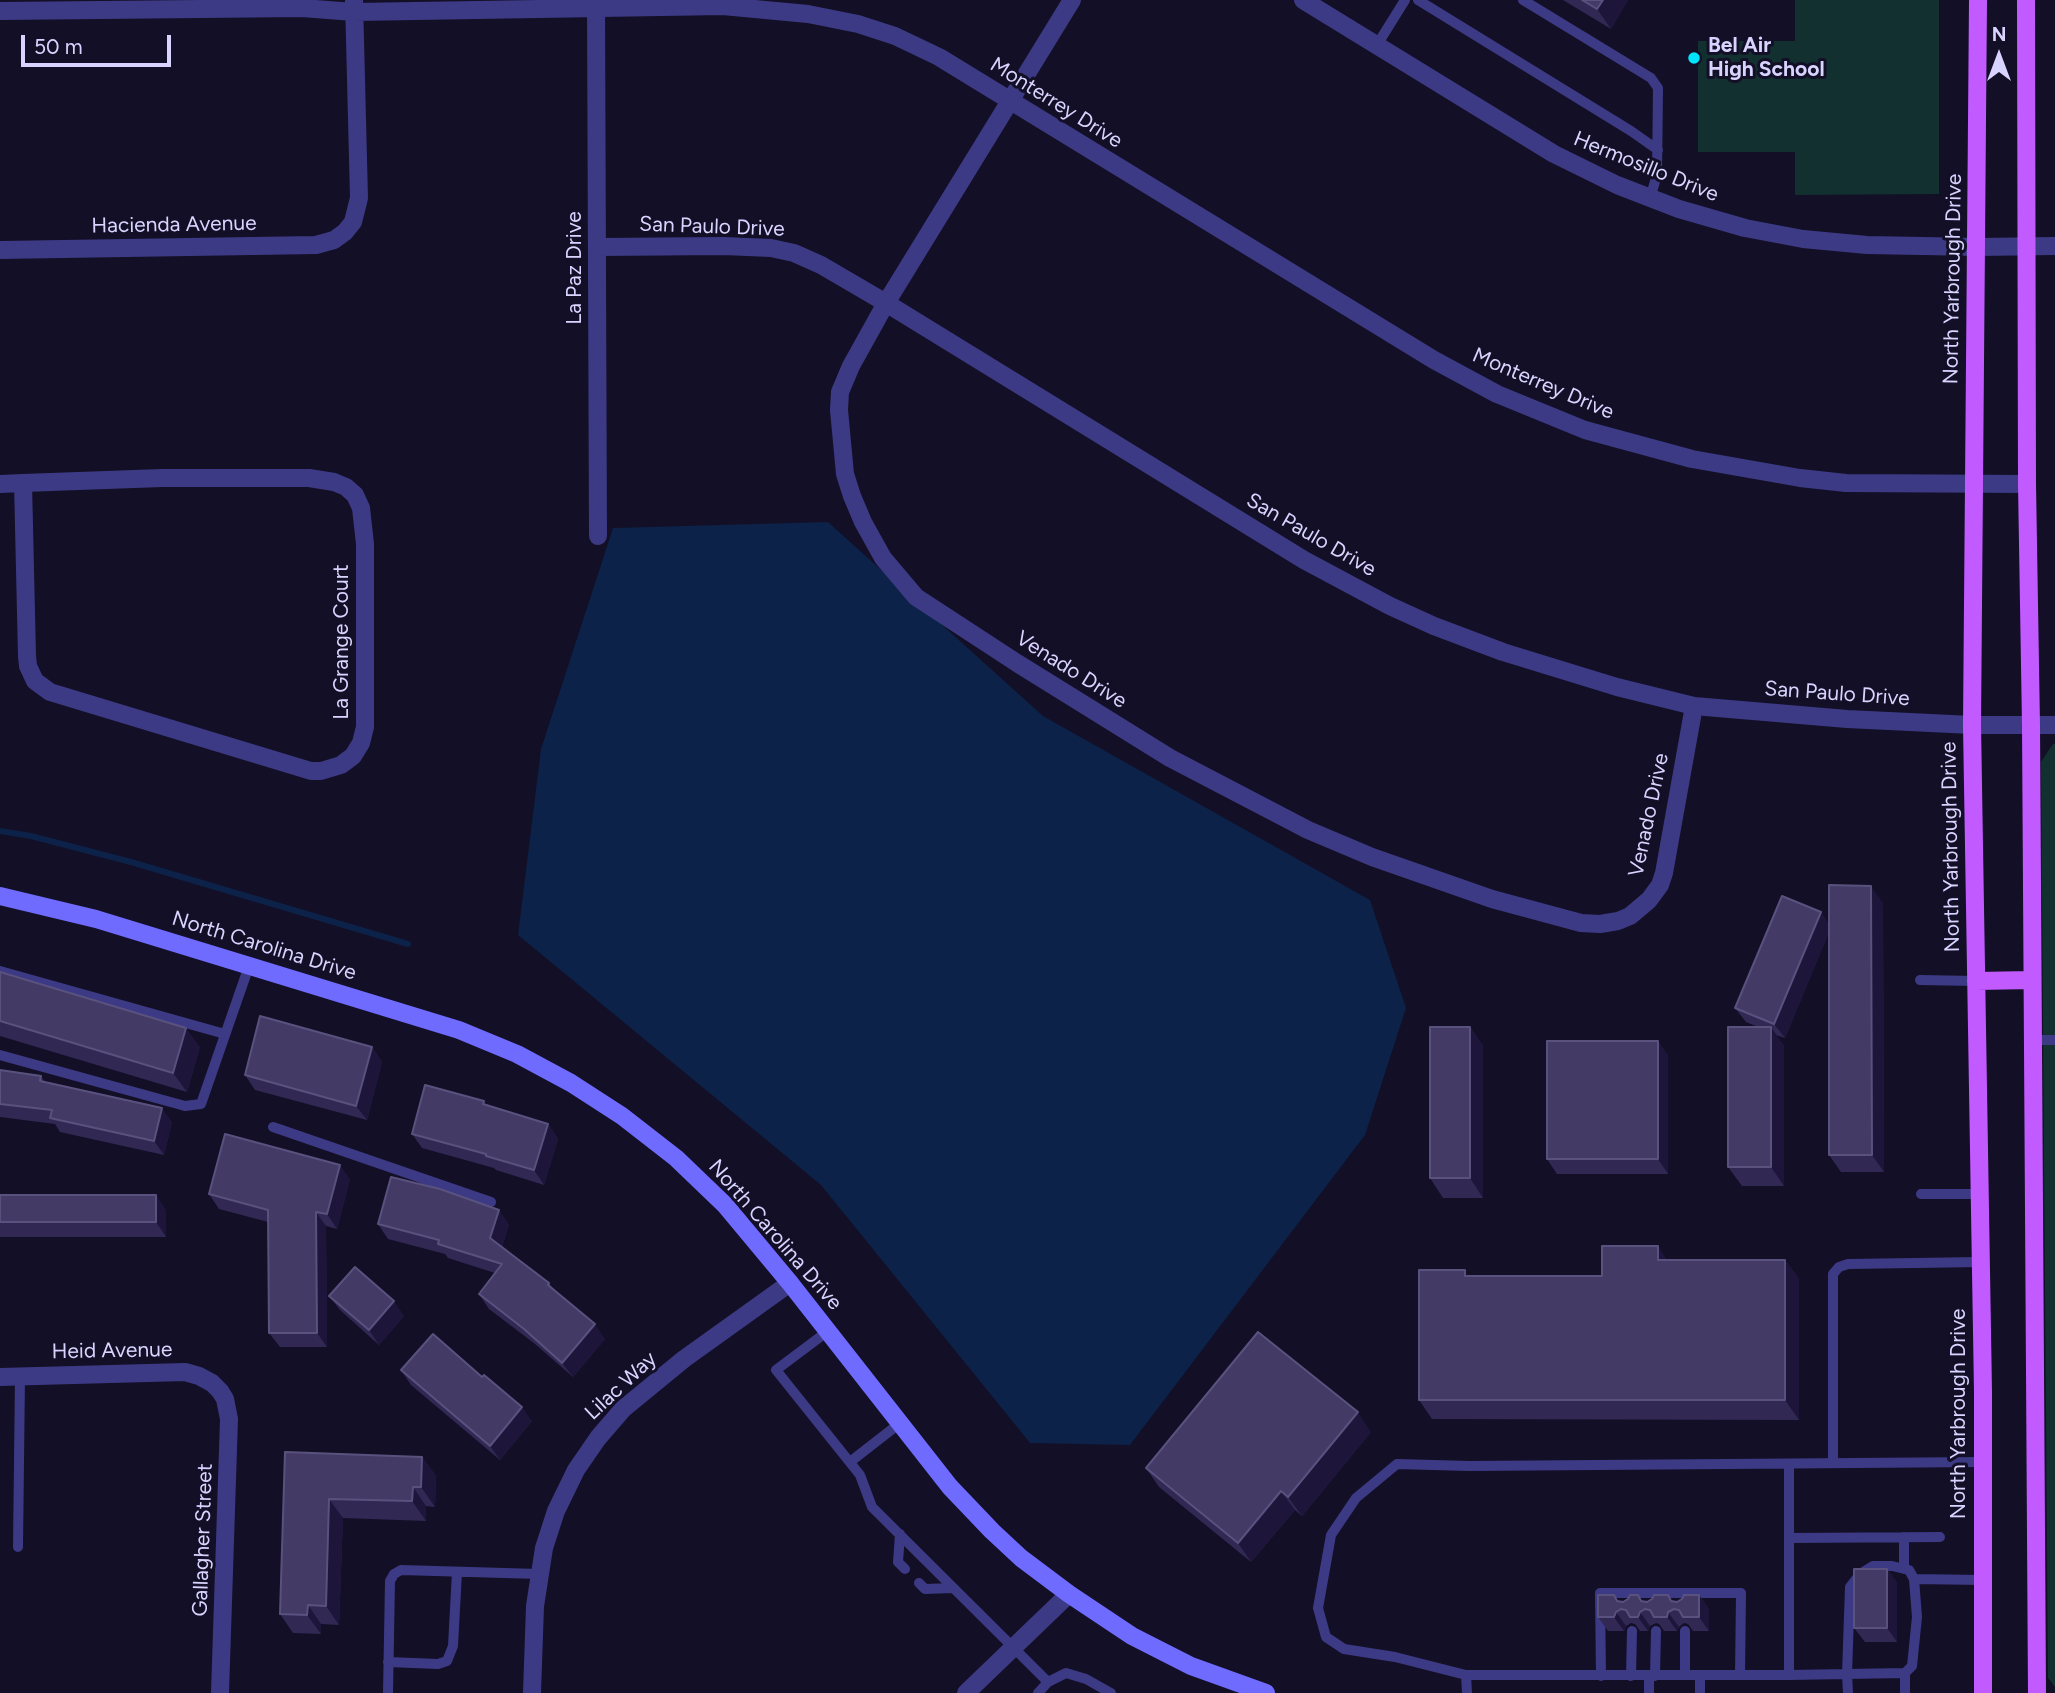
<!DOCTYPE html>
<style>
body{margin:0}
#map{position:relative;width:2055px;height:1693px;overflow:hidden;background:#130f26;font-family:Figtree,sans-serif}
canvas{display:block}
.north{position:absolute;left:1964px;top:21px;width:70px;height:70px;-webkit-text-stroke:5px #130f26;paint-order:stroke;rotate:0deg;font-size:19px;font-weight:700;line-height:28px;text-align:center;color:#d9d4ff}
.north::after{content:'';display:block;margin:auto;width:24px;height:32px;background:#d9d4ff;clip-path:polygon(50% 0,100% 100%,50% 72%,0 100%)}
.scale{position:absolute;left:21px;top:35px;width:150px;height:32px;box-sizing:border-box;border:4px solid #d9d4ff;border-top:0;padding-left:9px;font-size:21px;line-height:24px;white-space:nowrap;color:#d9d4ff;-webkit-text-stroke:5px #130f26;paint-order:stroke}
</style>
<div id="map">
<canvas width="2055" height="1693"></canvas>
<div class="north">N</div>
<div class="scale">50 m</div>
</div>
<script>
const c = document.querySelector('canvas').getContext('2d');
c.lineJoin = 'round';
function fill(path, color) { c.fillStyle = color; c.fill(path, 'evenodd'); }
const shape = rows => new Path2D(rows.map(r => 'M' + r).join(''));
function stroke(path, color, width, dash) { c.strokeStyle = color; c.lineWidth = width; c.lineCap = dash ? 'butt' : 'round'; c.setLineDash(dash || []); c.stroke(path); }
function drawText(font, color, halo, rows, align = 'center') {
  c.font = font + ' Figtree,sans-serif'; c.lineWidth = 6; c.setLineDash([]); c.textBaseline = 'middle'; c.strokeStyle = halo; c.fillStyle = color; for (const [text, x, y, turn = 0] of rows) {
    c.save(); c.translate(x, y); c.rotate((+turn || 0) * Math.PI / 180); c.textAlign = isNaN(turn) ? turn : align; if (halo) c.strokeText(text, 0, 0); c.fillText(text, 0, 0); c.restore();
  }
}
const green = shape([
 [1795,0,1939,0,1939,194,1795,195,1795,152,1698,152,1698,41,1795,41],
 [2053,744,2055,744,2055,1687,2048,1678,2041,762]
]);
const water = shape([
 [828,522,1043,716,1370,900,1406,1008,1365,1135,1130,1445,1030,1443,821,1185,518,935,541,749,613,528]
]);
const stream = shape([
 [0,831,31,836,131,862,408,944]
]);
const service = shape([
 [1418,0,1631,131,1658,150],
 [1523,0,1651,78,1658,88,1657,175,1650,198],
 [1377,45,1405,0],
 [0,971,225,1034],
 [1920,980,1976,981],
 [2032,1040,2055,1040],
 [0,1055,185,1106,201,1104,249,966],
 [273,1127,491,1202],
 [1921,1194,1980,1194],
 [828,1331,776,1370,860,1475,872,1507,1048,1682],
 [850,1462,900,1423],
 [1833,1463,1833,1274,1839,1267,1848,1264,1981,1262],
 [900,1534,898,1562,905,1569],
 [1789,1538,1940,1537],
 [18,1547,20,1376],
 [1904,1569,1904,1537],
 [1914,1579,1983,1580],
 [919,1583,925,1589,953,1588],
 [1685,1631,1685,1675],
 [388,1662,438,1664,447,1661,453,1646,457,1572],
 [1905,1673,1905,1693],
 [1466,1675,1789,1675,1789,1464],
 [1789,1675,1905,1673,1912,1666,1917,1617,1914,1579,1909,1570,1892,1566,1873,1566,1860,1574,1850,1587,1847,1674,1848,1693],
 [1601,1676,1600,1593,1741,1593,1740,1675],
 [1631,1676,1632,1631],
 [1649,1676,1649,1693],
 [1655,1676,1656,1631],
 [388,1693,390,1581,394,1574,401,1570,539,1574],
 [1038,1693,1048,1682,1066,1673,1086,1679,1111,1693],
 [1467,1693,1466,1675,1395,1657,1344,1649,1326,1637,1318,1608,1331,1535,1356,1498,1397,1464,1469,1466,1982,1462],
 [1700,1693,1700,1675]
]);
const minor = shape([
 [596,0,598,536],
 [1072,0,886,303,851,366,840,392,839,410,845,474,852,496,863,522,883,558,916,597,1017,663,1170,758,1308,830,1372,857,1492,899,1581,923,1600,924,1618,921,1630,916,1649,900,1660,885,1664,873,1694,706],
 [1303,0,1554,154,1617,185,1679,209,1745,228,1803,239,1867,245,1977,247,2055,246],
 [0,11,302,8,354,12,723,6,808,14,858,24,895,36,939,57,1434,360,1497,394,1585,430,1692,459,1800,478,1846,483,2027,484],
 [597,247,724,246,771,248,794,253,821,265,886,303,1304,560,1390,606,1434,626,1503,652,1617,687,1694,706,1847,719,1972,725],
 [0,250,316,245,334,240,345,232,353,222,359,198,354,0],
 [162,478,309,478,334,482,346,487,355,495,361,508,365,544,365,727,361,743,353,756,341,765,321,771,311,771,50,692,35,681,28,666,27,656,23,483,162,478],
 [0,484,23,483],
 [532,1693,535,1606,544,1548,556,1511,576,1470,598,1438,623,1409,684,1359,790,1283],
 [966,1693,1069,1594]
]);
const tertiary = shape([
 [1972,725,2055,725],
 [0,1377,185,1372,199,1376,212,1383,220,1391,225,1399,229,1419,220,1693]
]);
const secondary = shape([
 [0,896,96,919,459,1030,517,1054,571,1083,622,1116,676,1158,725,1205,790,1283,950,1487,992,1531,1021,1558,1069,1594,1132,1636,1191,1666,1266,1693]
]);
const primary = shape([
 [1978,0,1972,725,1983,1392,1983,1693],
 [2026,0,2027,484,2031,725,2037,1693],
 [1976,981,2032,980]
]);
const wall = shape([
 [1563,0,1628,0,1611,29],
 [1883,903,1884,1172,1841,1172,1829,1155,1829,932,1785,1038,1776,1035,1784,1046,1784,1186,1742,1186,1728,1167,1758,1027,1746,1022,1735,1008,1829,923],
 [0,972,200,1047,187,1092,0,1036],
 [1470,1027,1483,1046,1483,1198,1443,1198,1430,1178],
 [372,1047,382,1062,367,1120,255,1090,245,1075],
 [1668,1055,1668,1174,1557,1174,1547,1159],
 [0,1070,41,1076,45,1082,172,1122,164,1155,60,1132,55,1124,0,1117],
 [484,1101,487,1106,548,1124,558,1139,544,1185,496,1170,494,1168,422,1148,412,1134],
 [350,1179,337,1229,326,1226,327,1347,280,1347,269,1333,268,1222,219,1209,209,1194],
 [0,1195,166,1210,166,1237,0,1237],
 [378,1224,509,1224,502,1247,549,1283,555,1291,605,1339,573,1377,535,1344,489,1309,479,1294,495,1273,448,1258,445,1254,388,1239],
 [1785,1260,1799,1279,1799,1420,1432,1419,1419,1400,1469,1276,1602,1276],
 [329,1296,404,1316,379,1345,340,1310],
 [401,1370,532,1421,500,1460,411,1385],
 [1371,1432,1302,1516,1295,1510,1251,1562,1159,1487,1146,1468],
 [285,1452,422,1457,436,1476,435,1507,426,1506,426,1521,343,1518,339,1625,321,1624,321,1634,293,1633,280,1614],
 [1887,1569,1897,1583,1897,1642,1865,1642,1854,1628],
 [1699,1595,1709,1609,1709,1631,1693,1631,1688,1624,1684,1623,1679,1627,1677,1631,1664,1631,1659,1624,1656,1623,1650,1626,1648,1631,1640,1631,1635,1624,1631,1623,1626,1626,1624,1631,1608,1631,1598,1617,1618,1601,1623,1602,1642,1601,1647,1602,1672,1601,1677,1602]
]);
const shadedWall = shape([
 [1603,0,1628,0,1611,29,1597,9],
 [1871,886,1883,903,1884,1172,1872,1155],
 [1821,912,1831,927,1785,1038,1774,1024],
 [1470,1027,1483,1046,1483,1198,1470,1178],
 [1771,1027,1784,1046,1784,1186,1771,1167],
 [186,1028,200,1047,187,1092,173,1073],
 [1658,1041,1668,1055,1668,1174,1658,1159],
 [372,1047,382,1062,367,1120,356,1106],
 [162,1108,172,1122,164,1155,154,1141],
 [548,1124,558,1139,544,1185,534,1170],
 [340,1165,350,1179,337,1229,327,1214],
 [156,1195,166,1210,166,1237,156,1222],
 [499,1210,509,1224,500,1253,490,1238],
 [316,1212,326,1226,327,1347,317,1333],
 [1658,1246,1671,1266,1658,1260],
 [1785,1260,1799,1279,1799,1420,1785,1400],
 [394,1301,404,1316,379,1345,369,1330],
 [595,1324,605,1339,573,1377,562,1363],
 [522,1407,532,1421,500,1460,490,1446],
 [1358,1412,1371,1432,1302,1516,1288,1497],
 [422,1457,436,1476,435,1507,421,1487],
 [413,1487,426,1506,426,1521,412,1501],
 [1281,1491,1295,1510,1251,1562,1238,1543],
 [329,1499,343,1518,339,1625,326,1606],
 [1887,1569,1897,1583,1897,1642,1887,1628],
 [1699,1595,1709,1609,1709,1631,1699,1617],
 [308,1605,321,1624,321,1634,307,1615],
 [1616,1612,1626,1626,1624,1631,1614,1617],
 [1640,1612,1650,1626,1648,1631,1638,1617],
 [1668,1612,1679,1627,1677,1631,1667,1617]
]);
const building = shape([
 [1582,0,1603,0,1597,9,1582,0],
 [1829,885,1871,886,1872,1155,1829,1155,1829,885],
 [1782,896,1821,912,1774,1024,1735,1008,1782,896],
 [0,972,186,1028,173,1073,0,1021,0,972],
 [260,1016,372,1047,356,1106,245,1075,260,1016],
 [1430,1027,1470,1027,1470,1178,1430,1178,1430,1027],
 [1728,1027,1771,1027,1771,1167,1728,1167,1728,1027],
 [1547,1041,1658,1041,1658,1159,1547,1159,1547,1041],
 [0,1070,41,1076,40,1081,162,1108,154,1141,50,1118,52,1110,0,1104,0,1070],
 [425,1085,484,1101,483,1104,548,1124,534,1170,486,1156,486,1154,412,1134,425,1085],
 [225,1134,340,1165,327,1214,316,1212,317,1333,269,1333,268,1210,209,1194,225,1134],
 [391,1177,440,1189,499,1210,490,1238,549,1283,548,1285,595,1324,562,1363,524,1329,479,1294,502,1264,438,1244,439,1240,378,1224,391,1177],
 [0,1195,156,1195,156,1222,0,1222,0,1195],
 [1602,1246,1658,1246,1658,1260,1785,1260,1785,1400,1419,1400,1419,1270,1465,1270,1465,1276,1602,1276,1602,1246],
 [355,1267,394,1301,369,1330,329,1296,355,1267],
 [1258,1332,1358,1412,1288,1497,1281,1491,1238,1543,1146,1468,1258,1332],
 [433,1334,482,1377,484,1375,522,1407,490,1446,401,1370,433,1334],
 [285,1452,422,1457,421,1487,413,1487,412,1501,329,1499,326,1606,308,1605,307,1615,280,1614,285,1452],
 [1854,1569,1887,1569,1887,1628,1854,1628,1854,1569],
 [1598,1595,1614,1595,1617,1601,1623,1602,1628,1599,1630,1595,1638,1595,1641,1601,1647,1602,1652,1599,1654,1595,1668,1595,1671,1601,1677,1602,1682,1599,1684,1595,1699,1595,1699,1617,1683,1617,1679,1610,1674,1609,1668,1612,1667,1617,1654,1617,1650,1610,1645,1609,1640,1612,1638,1617,1630,1617,1626,1610,1621,1609,1616,1612,1614,1617,1598,1617,1598,1595]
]);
const markers = [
 [1694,58,7,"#00e5ff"]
];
const poiNames = [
 ["Bel Air",1708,46],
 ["High School",1708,70]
];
const streetNames = [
 ["Monterrey Drive",1056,103,32],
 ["Hermosillo Drive",1646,167,22],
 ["Hacienda Avenue",174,225,-1],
 ["San Paulo Drive",712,227,2],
 ["La Paz Drive",575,268,-90],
 ["North Yarbrough Drive",1953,279,-89],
 ["Monterrey Drive",1543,384,23],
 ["San Paulo Drive",1311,535,30],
 ["La Grange Court",342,642,-90],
 ["Venado Drive",1071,670,32],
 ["San Paulo Drive",1837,694,4],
 ["Venado Drive",1649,815,-78],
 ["North Yarbrough Drive",1951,847,-91],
 ["North Carolina Drive",264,946,17],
 ["North Carolina Drive",775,1235,49],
 ["Heid Avenue",112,1351,-1],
 ["Lilac Way",621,1386,-43],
 ["North Yarbrough Drive",1959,1414,-90],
 ["Gallagher Street",203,1540,-88]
];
fill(green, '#12302f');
fill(water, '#0c2248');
stroke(stream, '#0c2248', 6);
stroke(service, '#3d3a85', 10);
stroke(minor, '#3d3a85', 18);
stroke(tertiary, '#3d3a85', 18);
stroke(secondary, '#6f6bff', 18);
stroke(primary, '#c25bff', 18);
fill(wall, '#312854');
fill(shadedWall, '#1d163a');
fill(building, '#433a66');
stroke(building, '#5a527e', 2);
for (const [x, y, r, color] of markers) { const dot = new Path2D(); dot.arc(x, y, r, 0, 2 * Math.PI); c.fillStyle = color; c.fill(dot); stroke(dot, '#130f26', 2.5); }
drawText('bold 21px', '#d9d4ff', '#130f26', poiNames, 'left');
drawText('21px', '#d9d4ff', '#130f26', streetNames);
</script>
